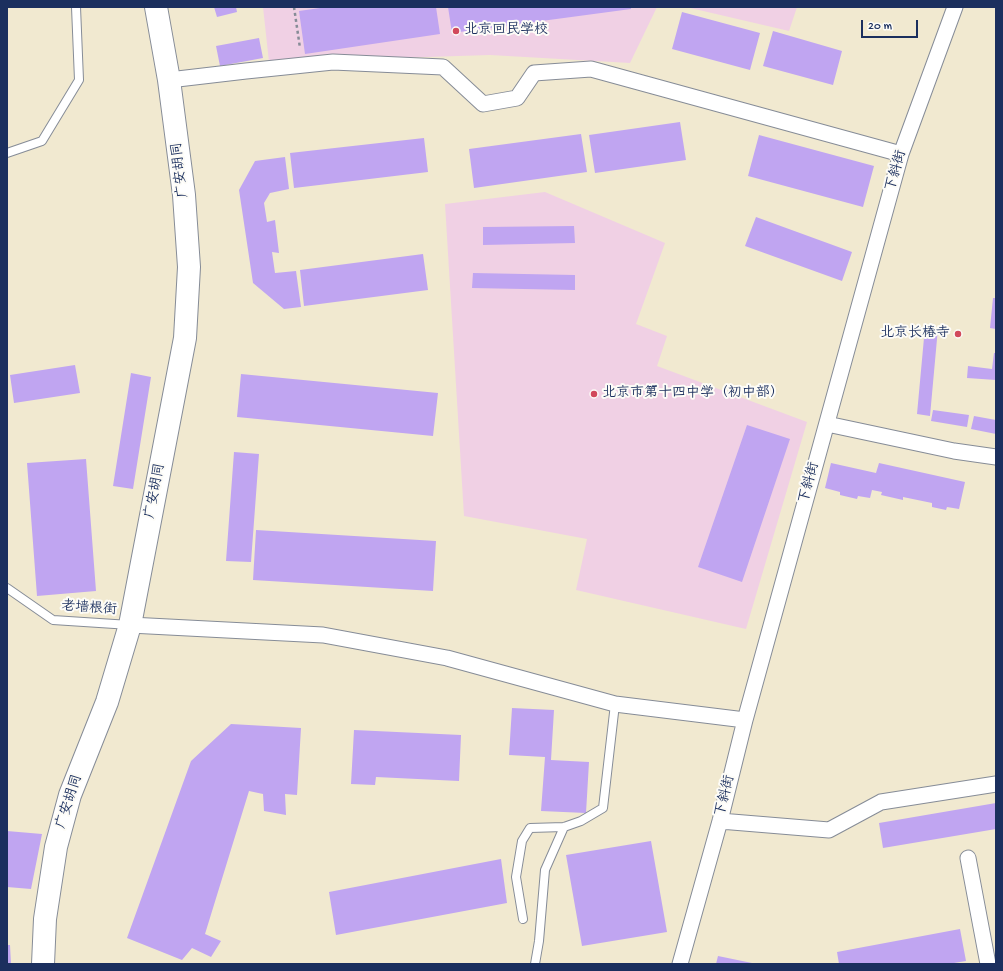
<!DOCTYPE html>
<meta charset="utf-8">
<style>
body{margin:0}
#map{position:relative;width:1003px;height:971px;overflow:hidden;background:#f1e9d0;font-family:"Gochi Hand",sans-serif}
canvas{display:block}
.frame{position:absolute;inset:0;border:8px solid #1b2f5e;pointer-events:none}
.scale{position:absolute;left:861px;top:20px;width:57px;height:18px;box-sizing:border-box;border:2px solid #1b2f5e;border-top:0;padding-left:5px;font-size:12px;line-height:14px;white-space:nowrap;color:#1b2f5e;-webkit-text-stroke:3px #fdfcf7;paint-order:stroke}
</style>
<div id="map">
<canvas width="1003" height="971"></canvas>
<div class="frame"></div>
<div class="scale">20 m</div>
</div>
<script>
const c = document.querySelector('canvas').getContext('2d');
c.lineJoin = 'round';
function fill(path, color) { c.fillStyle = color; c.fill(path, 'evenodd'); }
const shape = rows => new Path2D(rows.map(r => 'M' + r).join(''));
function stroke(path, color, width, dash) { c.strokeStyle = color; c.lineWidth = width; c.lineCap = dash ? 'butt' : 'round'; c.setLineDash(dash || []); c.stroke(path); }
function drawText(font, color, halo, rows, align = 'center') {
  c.font = font + ' "Gochi Hand","LXGW WenKai TC",sans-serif'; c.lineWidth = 4; c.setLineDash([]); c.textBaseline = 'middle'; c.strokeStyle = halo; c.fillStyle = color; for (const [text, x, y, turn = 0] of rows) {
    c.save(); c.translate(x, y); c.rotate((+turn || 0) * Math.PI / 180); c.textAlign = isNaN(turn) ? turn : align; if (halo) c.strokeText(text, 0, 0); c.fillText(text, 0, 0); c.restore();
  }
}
const built = shape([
 [263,7,657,7,630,63,490,55,269,62],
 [686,7,797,7,789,31],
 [545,192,665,243,636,324,667,336,657,366,807,422,746,629,576,590,587,539,464,516,445,204]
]);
const building = shape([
 [214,7,236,7,237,12,217,17],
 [327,7,436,7,440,34,305,54,299,11],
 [448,7,631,7,631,9,452,33],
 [682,12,760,33,750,70,672,49],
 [773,31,842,51,833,85,763,66],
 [259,38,263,58,220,66,216,46],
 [680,122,686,160,595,173,589,135],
 [581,134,587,172,474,188,469,149],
 [759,135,874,166,863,207,748,176],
 [424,138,428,172,294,188,290,153],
 [285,157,289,189,270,193,264,203,267,222,275,220,279,253,272,252,275,273,296,271,301,307,284,309,253,283,239,190,255,161],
 [756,217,852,252,842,281,745,246],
 [574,226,575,243,483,245,483,227],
 [423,254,428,290,304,306,300,270],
 [473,273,575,275,575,290,472,288],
 [993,298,996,298,996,329,990,328],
 [925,327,938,328,930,416,917,414],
 [994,353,996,353,996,380,967,378,968,366,992,369],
 [75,365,80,393,14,403,10,375],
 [131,373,151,377,133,489,113,486],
 [241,374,438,393,433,436,237,417],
 [933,410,969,415,967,427,931,421],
 [974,416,996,420,996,434,971,429],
 [747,425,790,439,742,582,698,567],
 [234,452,259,454,251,562,226,561],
 [86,459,96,591,37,596,27,463],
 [831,463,876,473,879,463,965,482,959,509,947,507,946,510,932,507,932,503,903,497,903,500,881,495,882,492,872,490,870,498,858,496,857,499,840,495,840,492,825,488],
 [256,530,436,541,433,591,253,580],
 [512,708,554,710,551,760,589,762,586,813,541,811,545,757,509,755],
 [231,724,301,728,297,795,285,794,286,815,264,811,263,794,249,791,205,934,221,941,211,957,192,948,182,960,127,938,191,761],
 [354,730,461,735,459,781,376,777,375,785,351,784],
 [996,803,996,829,883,848,879,823],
 [7,831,42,834,31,889,7,887],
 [651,841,667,932,582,946,566,855],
 [501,859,507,903,336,935,329,892],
 [960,929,966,961,948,964,839,964,837,952],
 [7,945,10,945,11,964,7,964],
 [718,956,752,963,752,964,716,964]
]);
const path = shape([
 [294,7,300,48]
]);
const lane = shape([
 [7,153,42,141,79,80,76,7],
 [7,588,53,620,130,625],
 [523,919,516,877,522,841,530,828,564,827,581,821,603,808,615,704],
 [535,964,539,941,545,870,564,827]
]);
const street = shape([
 [169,80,246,71,333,62,443,67,483,104,517,98,534,73,591,69,901,154],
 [827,424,954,451,996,457],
 [130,625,323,635,447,658,615,704,745,720],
 [720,821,829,830,881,802,996,784],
 [968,858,988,964],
 [680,964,720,821,745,720,901,154,955,7]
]);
const secondary = shape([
 [43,964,45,919,56,847,70,795,107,702,130,625,185,338,189,267,184,195,169,80,156,7]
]);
const markers = [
 [456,31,4,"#d1495b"],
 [958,334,4,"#d1495b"],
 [594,394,4,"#d1495b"]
];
const poiNames = [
 ["北京回民学校",464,31],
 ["北京长椿寺",950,334,"right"],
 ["北京市第十四中学（初中部）",602,394]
];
const streetNames = [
 ["广安胡同",181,170,-97],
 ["下斜街",897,171,-74],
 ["下斜街",810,483,-75],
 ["广安胡同",156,491,-79],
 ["老墙根街",89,609,4],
 ["下斜街",726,796,-76],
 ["广安胡同",70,802,-72]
];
fill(built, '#f0d0e4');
fill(building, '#c0a5f1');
stroke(lane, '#868c97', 10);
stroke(street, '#868c97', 17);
stroke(secondary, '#868c97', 24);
stroke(path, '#868c97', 2.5, [3, 3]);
stroke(lane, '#fff', 8);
stroke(street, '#fff', 15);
stroke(secondary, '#fff', 22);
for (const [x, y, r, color] of markers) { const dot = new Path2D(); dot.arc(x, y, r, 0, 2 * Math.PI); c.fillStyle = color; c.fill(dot); stroke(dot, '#fdfcf7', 1.5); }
drawText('14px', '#1b2f5e', '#fdfcf7', poiNames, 'left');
drawText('14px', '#1b2f5e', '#fdfcf7', streetNames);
</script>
